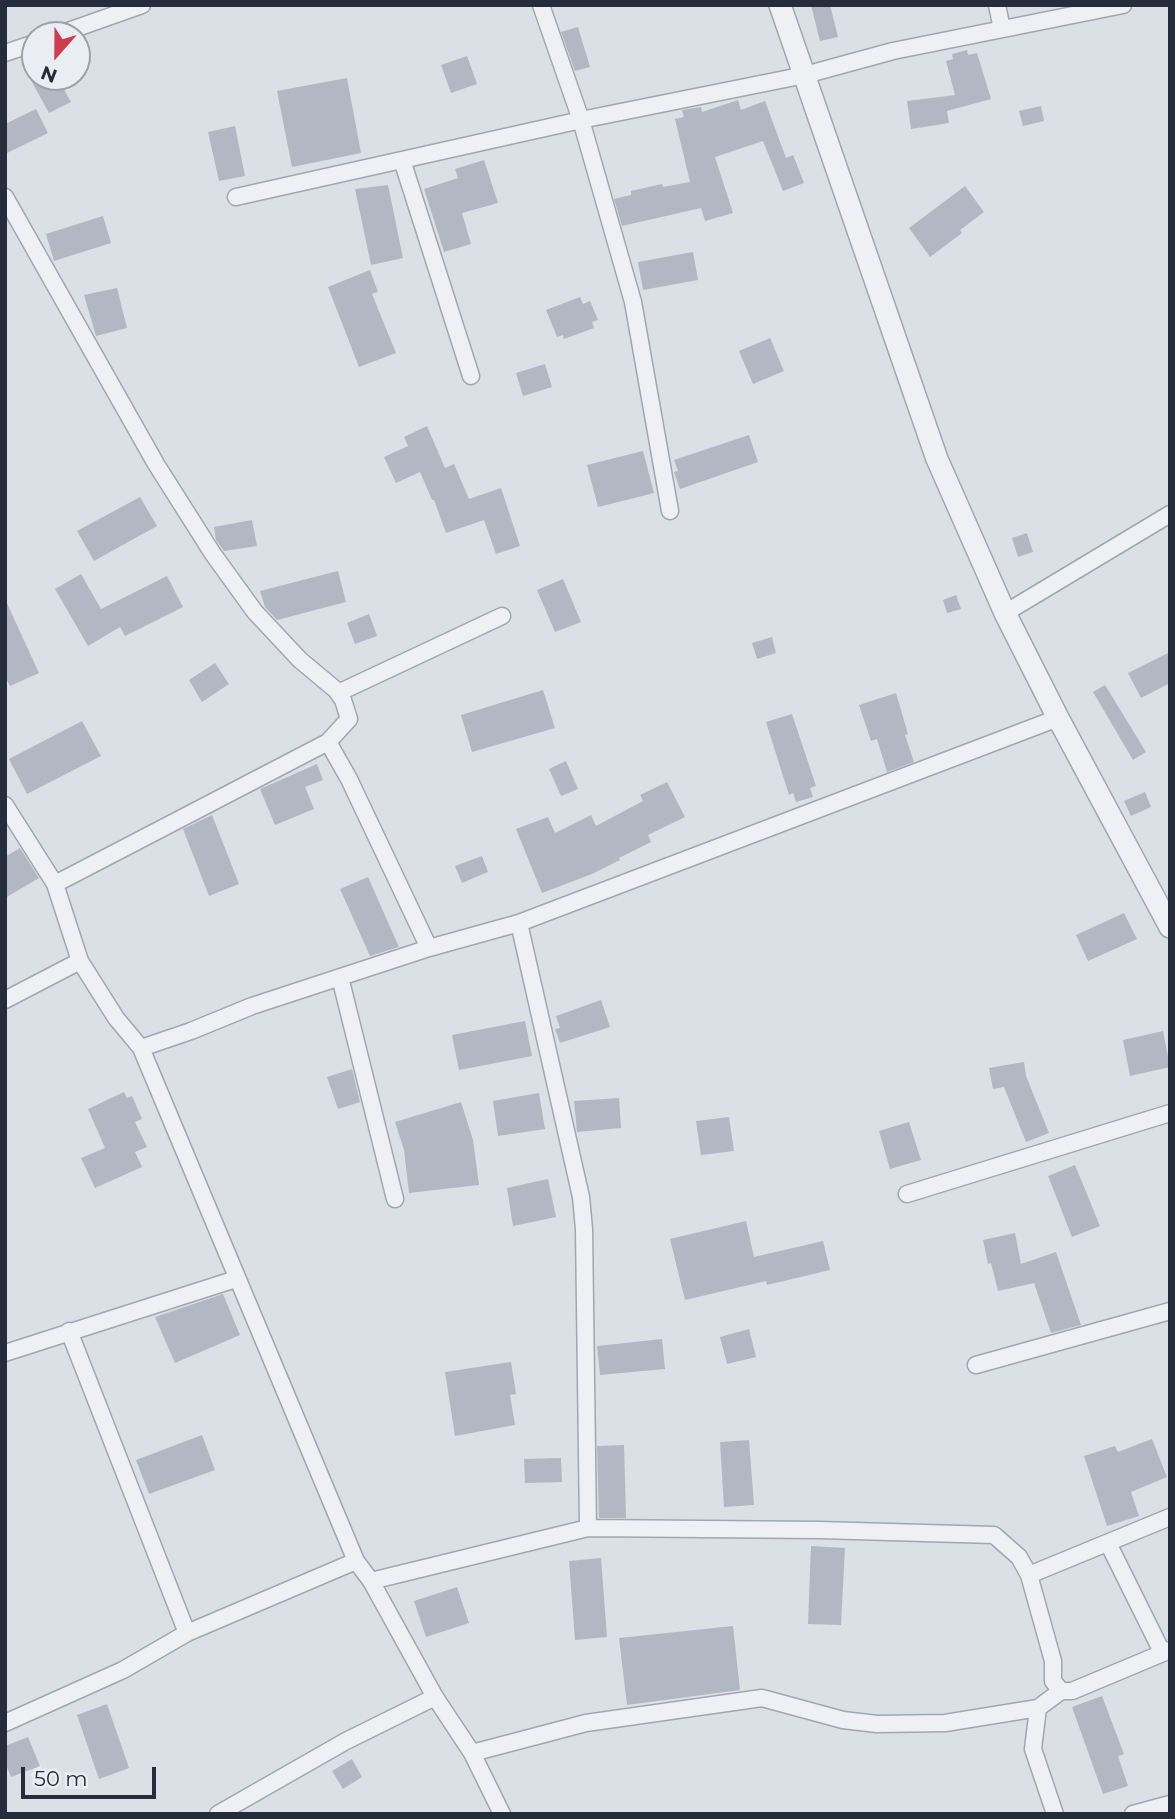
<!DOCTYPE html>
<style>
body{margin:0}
#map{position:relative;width:1175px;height:1819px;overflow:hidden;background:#dbdfe6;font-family:Montserrat,sans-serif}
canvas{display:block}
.frame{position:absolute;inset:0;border:7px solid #252d3c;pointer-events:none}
.north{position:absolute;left:21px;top:21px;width:70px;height:70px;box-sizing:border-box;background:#eaeef4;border:2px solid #9ba1aa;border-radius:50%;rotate:201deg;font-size:19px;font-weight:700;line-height:28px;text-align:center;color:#252d3c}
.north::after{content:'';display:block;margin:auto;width:24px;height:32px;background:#d03b4e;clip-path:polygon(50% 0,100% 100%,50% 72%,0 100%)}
.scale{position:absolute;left:21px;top:1767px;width:135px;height:32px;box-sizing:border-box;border:4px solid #252d3c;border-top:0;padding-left:9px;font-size:21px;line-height:24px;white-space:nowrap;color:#252d3c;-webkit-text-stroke:5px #eaeef4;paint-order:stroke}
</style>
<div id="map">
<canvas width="1175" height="1819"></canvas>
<div class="frame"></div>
<div class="north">N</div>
<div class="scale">50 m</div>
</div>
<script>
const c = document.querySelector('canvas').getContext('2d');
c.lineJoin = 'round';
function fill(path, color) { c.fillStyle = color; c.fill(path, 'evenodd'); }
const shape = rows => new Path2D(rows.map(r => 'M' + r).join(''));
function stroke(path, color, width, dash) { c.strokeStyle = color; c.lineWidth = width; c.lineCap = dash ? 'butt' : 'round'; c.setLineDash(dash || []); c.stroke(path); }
const building = shape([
 [811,5,830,5,838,37,820,41],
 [578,27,590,67,575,71,561,32],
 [967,50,968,55,977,53,991,99,947,111,949,123,911,129,907,101,955,95,946,61,953,59,952,54],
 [467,56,477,84,451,93,441,65],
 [42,77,57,77,71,102,49,113,32,82],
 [347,78,361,153,292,167,277,91],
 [738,100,741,110,765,101,786,158,793,155,804,183,783,191,763,141,715,157,733,213,705,221,701,208,622,226,614,199,631,195,631,191,662,184,663,187,690,182,675,119,684,117,682,110,701,107,702,112],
 [1041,106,1044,121,1023,126,1019,111],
 [36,109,48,133,5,154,5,124],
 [235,126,245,176,219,181,208,132],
 [484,160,498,203,462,213,471,244,444,252,424,189,458,178,455,169],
 [388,185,403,258,371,265,355,189],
 [965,186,984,212,960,230,962,233,930,257,909,228],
 [103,216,111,243,54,261,46,234],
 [693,252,698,280,643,290,638,262],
 [370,270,378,292,372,294,396,353,359,367,328,287],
 [117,288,127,328,96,336,84,295],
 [580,297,583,304,590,301,598,320,592,322,594,328,564,339,563,335,557,337,546,310],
 [770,338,784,371,753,384,739,351],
 [545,364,552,387,523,396,516,373],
 [427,426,445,468,454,464,469,499,501,488,520,546,496,554,484,520,446,533,434,500,432,500,420,472,396,483,384,457,408,446,404,437],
 [749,435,758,462,680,489,674,472,678,471,674,460],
 [643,451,654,493,598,507,587,465],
 [140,497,157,526,94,561,77,531],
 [252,520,257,546,224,551,216,540,214,527],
 [1027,533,1033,552,1018,557,1012,538],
 [338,571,346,602,277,620,265,607,260,591],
 [81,574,101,609,167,576,183,607,125,636,120,627,88,646,55,589],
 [563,579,581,622,555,632,537,590],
 [956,595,961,609,947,613,943,600],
 [5,599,39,673,10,686,5,676],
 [369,614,377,636,355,644,347,623],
 [772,637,776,653,757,659,752,643],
 [1170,652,1170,683,1141,698,1128,673],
 [215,663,229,684,202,702,189,680],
 [1105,685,1146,752,1133,760,1093,692],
 [543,690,555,728,472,752,461,715],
 [896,693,908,734,905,735,914,762,887,772,877,739,871,741,859,705],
 [792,714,816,786,810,788,813,797,796,802,793,793,789,795,766,722],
 [82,721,101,756,27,794,9,759],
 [566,761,578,789,561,796,549,769],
 [317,764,323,780,305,787,314,809,275,825,260,789],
 [667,782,685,817,648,835,651,842,619,858,620,860,592,874,542,893,516,829,548,817,555,833,591,815,596,826,643,801,640,795],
 [1145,792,1151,807,1131,816,1124,801],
 [212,815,239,884,209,896,183,829],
 [20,848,39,878,5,898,5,857],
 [482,856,488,872,462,883,455,866],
 [368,877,399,947,370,956,340,889],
 [1124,913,1137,939,1088,961,1076,935],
 [601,1000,610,1027,560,1043,555,1029,560,1028,556,1016],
 [525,1021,532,1056,459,1070,452,1035],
 [1163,1031,1170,1067,1130,1076,1123,1040],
 [1024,1062,1026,1076,1049,1133,1026,1142,1004,1087,993,1089,989,1068],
 [352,1069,360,1102,338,1109,327,1077],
 [124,1092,127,1098,132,1096,142,1119,135,1122,147,1147,135,1152,142,1167,95,1188,81,1158,105,1148,88,1109],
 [539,1093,545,1129,498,1136,493,1101],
 [619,1098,621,1128,577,1132,574,1101],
 [461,1102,473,1140,479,1185,409,1193,404,1150,395,1122],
 [729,1117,734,1151,701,1155,696,1121],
 [909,1122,921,1160,890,1169,879,1131],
 [1075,1165,1100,1226,1072,1237,1048,1176],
 [548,1179,556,1217,513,1226,507,1188],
 [746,1221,754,1257,823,1241,830,1270,767,1285,766,1281,685,1300,670,1239],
 [1015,1233,1021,1264,1056,1252,1081,1325,1051,1333,1034,1283,998,1291,991,1263,988,1264,983,1240],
 [223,1294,240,1335,175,1363,155,1317],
 [749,1329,756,1357,727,1364,720,1337],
 [662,1339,665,1369,600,1375,597,1346],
 [511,1362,516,1394,510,1395,515,1425,455,1436,445,1372],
 [202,1435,215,1470,149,1494,136,1460],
 [1152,1439,1167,1477,1131,1492,1139,1516,1107,1526,1084,1456,1115,1446,1118,1452],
 [749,1440,754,1505,724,1507,720,1442],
 [624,1445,626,1518,599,1518,597,1446],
 [561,1458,562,1482,525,1483,524,1459],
 [811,1546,845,1548,841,1625,808,1624],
 [601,1558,607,1637,575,1640,569,1561],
 [457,1587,469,1623,426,1637,414,1601],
 [733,1626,740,1690,627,1705,619,1638],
 [1102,1696,1124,1754,1118,1756,1128,1786,1103,1794,1072,1707],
 [107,1704,129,1768,99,1779,77,1715],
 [28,1737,40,1766,11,1777,5,1762,5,1746],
 [352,1759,362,1777,343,1789,332,1771]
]);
const minor = shape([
 [541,5,581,120,633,302,670,511],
 [997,5,1002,29],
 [57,35,142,5],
 [5,53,35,43],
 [402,160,471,376],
 [5,197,156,464,213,554,255,612,300,660,336,690,343,700,349,719,328,742,349,779,429,948],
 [236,197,581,120,805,75,893,51,1123,5],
 [1005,613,1170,514],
 [338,693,502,616],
 [5,805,55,884,80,961,116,1018,141,1048,356,1561,371,1581,435,1697,472,1753,502,1814],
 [55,884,328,742],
 [519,923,581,1197,584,1229,588,1528],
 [340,977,395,1199],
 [5,1000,80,961],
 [141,1048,191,1031,252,1006,429,948,519,923,1058,718],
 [907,1194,1170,1113],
 [69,1331,187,1633],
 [5,1353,236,1279],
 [976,1365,1170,1311],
 [1108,1543,1162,1652],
 [1029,1575,1170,1517],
 [371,1581,588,1528,820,1530,994,1535,1019,1557,1029,1575,1053,1661,1053,1681,1061,1691,1072,1691,1170,1650],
 [5,1723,123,1670,187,1633,356,1561],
 [472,1753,586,1723,762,1698,843,1720,877,1724,945,1723,1038,1708],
 [218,1814,346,1741,435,1697],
 [1055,1814,1033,1749,1038,1708,1061,1691],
 [1133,1814,1170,1804]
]);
const tertiary = shape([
 [780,5,937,459,1005,613,1058,718,1170,927]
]);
fill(building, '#b2b8c3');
stroke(minor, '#a1a6b0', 19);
stroke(tertiary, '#a1a6b0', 24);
stroke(minor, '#eef0f4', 16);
stroke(tertiary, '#eef0f4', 21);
</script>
